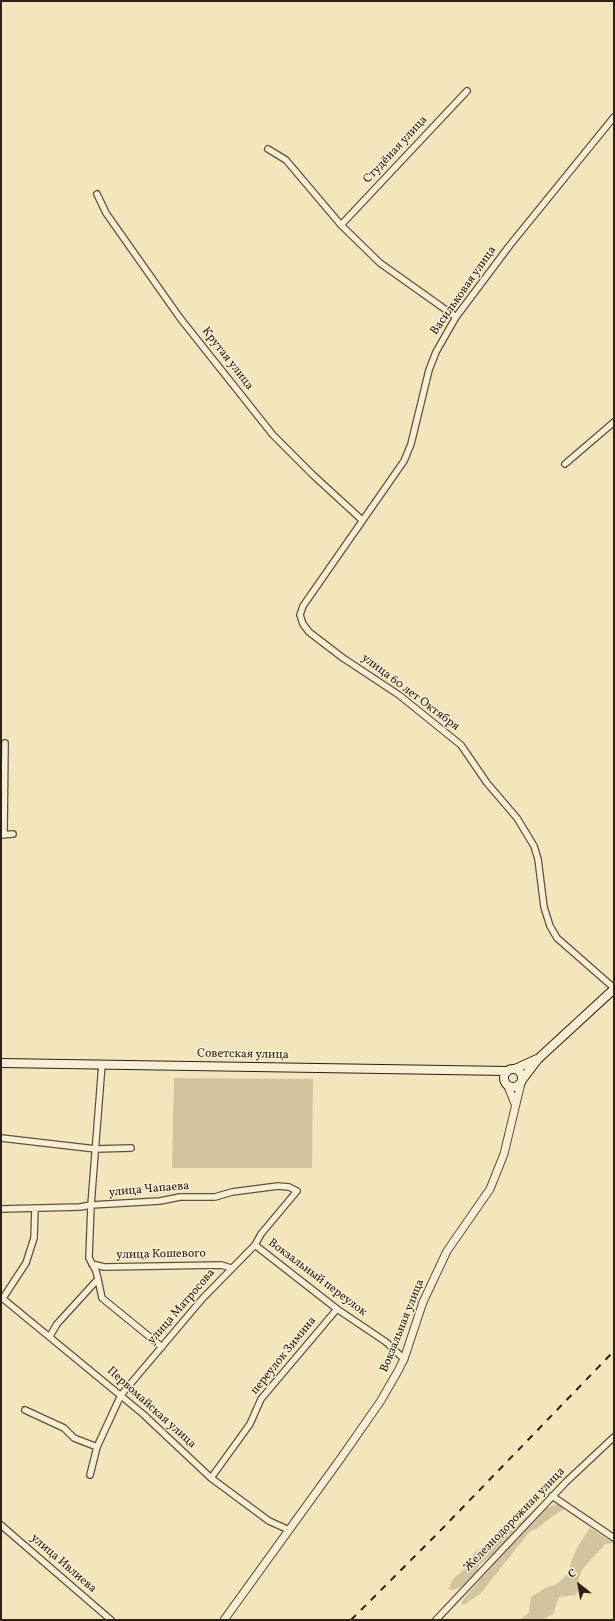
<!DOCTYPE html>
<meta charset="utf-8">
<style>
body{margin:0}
#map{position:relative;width:615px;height:1621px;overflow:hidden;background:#f3e5bc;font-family:Vollkorn,serif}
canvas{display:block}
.frame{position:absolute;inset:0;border:2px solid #2e2014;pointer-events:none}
.north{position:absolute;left:559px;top:1565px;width:40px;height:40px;-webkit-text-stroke:3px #f7eed3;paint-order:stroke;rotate:329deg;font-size:11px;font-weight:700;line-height:16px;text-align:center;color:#2e2014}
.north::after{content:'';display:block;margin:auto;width:14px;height:18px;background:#2e2014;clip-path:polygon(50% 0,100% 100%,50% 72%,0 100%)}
</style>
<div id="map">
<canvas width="615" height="1621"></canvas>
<div class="frame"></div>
<div class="north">С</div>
</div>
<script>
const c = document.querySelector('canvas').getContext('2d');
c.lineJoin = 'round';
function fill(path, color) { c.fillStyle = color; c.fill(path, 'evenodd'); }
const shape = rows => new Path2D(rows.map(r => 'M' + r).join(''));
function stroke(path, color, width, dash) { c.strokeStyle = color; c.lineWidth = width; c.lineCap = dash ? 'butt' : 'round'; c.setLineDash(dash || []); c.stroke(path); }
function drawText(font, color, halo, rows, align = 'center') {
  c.font = font + ' Vollkorn,serif'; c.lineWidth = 3; c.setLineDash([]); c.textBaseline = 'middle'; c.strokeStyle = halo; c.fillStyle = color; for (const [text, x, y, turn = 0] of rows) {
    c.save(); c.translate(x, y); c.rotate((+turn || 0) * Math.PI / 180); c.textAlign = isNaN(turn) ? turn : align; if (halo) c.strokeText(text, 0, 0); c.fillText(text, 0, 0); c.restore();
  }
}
const green = shape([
 [174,1078,313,1079,312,1168,172,1168],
 [546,1499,548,1499,504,1545,479,1565,477,1574,462,1587,452,1590,448,1589,454,1578,471,1564,472,1556,475,1552,514,1528],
 [560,1503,564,1505,564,1509,553,1516,536,1529,530,1531,481,1593,465,1604,461,1605,462,1601,480,1580,547,1508],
 [590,1528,613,1543,605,1544,582,1570,579,1578,578,1591,576,1595,559,1597,553,1614,542,1620,519,1620,529,1613,531,1597,547,1587,555,1585,565,1577,570,1570,571,1562,578,1546]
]);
const minor = shape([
 [614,117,510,245,456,317,436,352,429,370,411,444,404,461,303,606,300,615,303,624,309,632,343,658,399,695,461,745,487,783,517,818,534,846,538,859,544,907,550,926,557,938,614,988],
 [268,149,286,160,341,225,380,263,456,317],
 [97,194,106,213,180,318,273,435,313,475,362,520],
 [341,225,467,91],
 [565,464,614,422],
 [4,834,5,743],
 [1,835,13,834],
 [1,1138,96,1149,131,1148],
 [1,1209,80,1207,91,1205,160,1201,180,1197,215,1197,232,1192,278,1186,289,1187,297,1191,261,1234,255,1245,203,1298,121,1395,97,1447,90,1475],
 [255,1245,337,1309,386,1342,404,1359],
 [92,1264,104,1267,221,1265,231,1268],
 [98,1279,102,1298,162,1347],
 [1,1297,143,1414,211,1478,269,1521,289,1530],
 [3,1298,26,1263,34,1238,35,1208],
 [50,1336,57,1324,98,1279,96,1271,89,1258,91,1205,102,1064],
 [25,1410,64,1428,74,1438,97,1447],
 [211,1478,250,1424,261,1399,337,1309],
 [552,1496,614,1538],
 [1,1525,111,1620],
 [436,1620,566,1482,614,1437]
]);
const tertiary = shape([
 [508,1086,515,1104],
 [224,1620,341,1458,380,1402,398,1371,404,1359,423,1302,447,1251,490,1189,504,1154,521,1083]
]);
const secondary = shape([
 [1,1063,508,1071],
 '504 1078a9 9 0 1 1 18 0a9 9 0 1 1-18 0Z',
 [515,1069,537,1059],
 [522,1080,538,1059,614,989]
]);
const rail = shape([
 [351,1620,438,1533,614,1351]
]);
const streetNames = [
 ["Студёная улица",396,150,-47],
 ["Васильковая улица",464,291,-55],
 ["Крутая улица",227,359,52],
 ["улица 60 лет Октября",410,693,37],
 ["Советская улица",243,1055,1],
 ["улица Чапаева",149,1190,-5],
 ["улица Кошевого",161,1255,-1],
 ["Вокзальный переулок",317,1278,37],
 ["улица Матросова",182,1307,-49],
 ["Вокзальная улица",403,1326,-68],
 ["переулок Зимина",284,1356,-51],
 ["Первомайская улица",151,1408,42],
 ["Железнодорожная улица",515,1520,-46],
 ["улица Ивлиева",63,1564,41]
];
fill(green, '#d2c49f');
stroke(minor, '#5f513e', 8);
stroke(tertiary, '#5f513e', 9);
stroke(secondary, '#2e2014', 10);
stroke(minor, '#f7eed3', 5.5);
stroke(tertiary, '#f7eed3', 7);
stroke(secondary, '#f7eed3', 8);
stroke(rail, '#2e2014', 2, [7, 7]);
drawText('12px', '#2e2014', '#f7eed3', streetNames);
</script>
